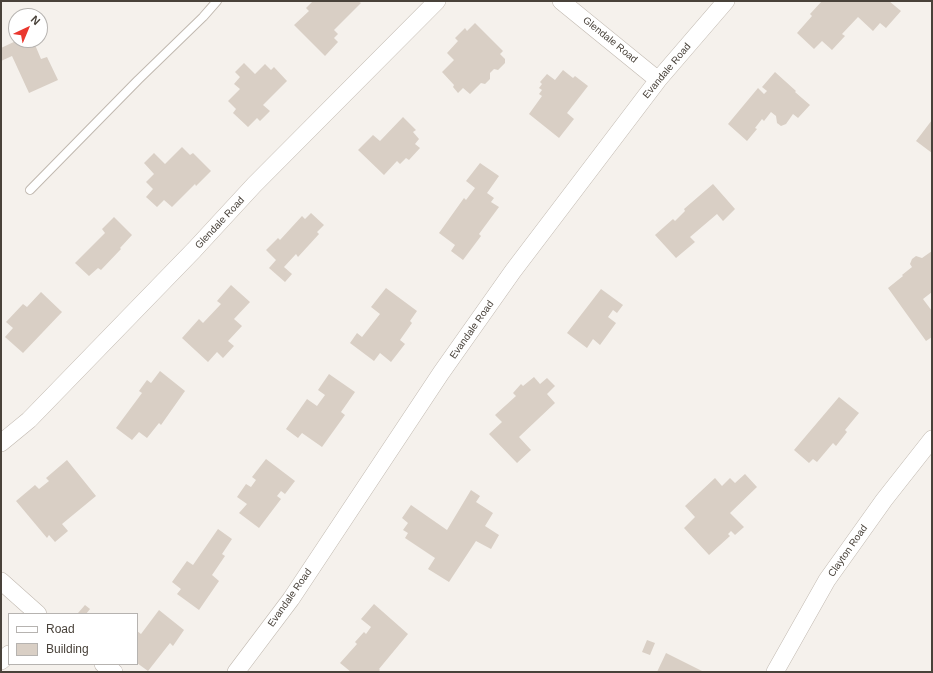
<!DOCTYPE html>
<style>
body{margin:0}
#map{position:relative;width:933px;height:673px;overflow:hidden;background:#f5f1ec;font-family:Arial,sans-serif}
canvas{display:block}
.frame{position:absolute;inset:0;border:2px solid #49423a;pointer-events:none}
.legend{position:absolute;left:8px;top:613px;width:130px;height:52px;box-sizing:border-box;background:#fff;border:1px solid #b6b3b0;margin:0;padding:5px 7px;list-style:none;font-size:12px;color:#49423a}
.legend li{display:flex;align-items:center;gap:8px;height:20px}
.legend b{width:20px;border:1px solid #b6b3b0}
.north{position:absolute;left:8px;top:8px;width:40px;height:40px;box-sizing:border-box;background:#fff;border:1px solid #b6b3b0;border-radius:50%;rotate:44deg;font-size:11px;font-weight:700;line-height:16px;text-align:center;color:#49423a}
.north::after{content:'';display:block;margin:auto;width:14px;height:18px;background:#ea372e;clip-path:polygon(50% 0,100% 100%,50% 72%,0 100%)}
</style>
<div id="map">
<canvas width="933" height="673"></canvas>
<div class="frame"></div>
<ul class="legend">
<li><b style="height:5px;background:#fff"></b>Road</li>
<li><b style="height:11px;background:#d9cfc5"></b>Building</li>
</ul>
<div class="north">N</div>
</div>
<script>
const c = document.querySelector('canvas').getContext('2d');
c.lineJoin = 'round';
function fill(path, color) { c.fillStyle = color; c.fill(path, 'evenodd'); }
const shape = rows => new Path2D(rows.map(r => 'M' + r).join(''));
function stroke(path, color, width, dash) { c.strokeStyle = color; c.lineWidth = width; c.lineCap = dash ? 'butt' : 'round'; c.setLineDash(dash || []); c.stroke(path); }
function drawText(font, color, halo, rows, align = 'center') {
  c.font = font + ' Arial,sans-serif'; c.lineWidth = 3; c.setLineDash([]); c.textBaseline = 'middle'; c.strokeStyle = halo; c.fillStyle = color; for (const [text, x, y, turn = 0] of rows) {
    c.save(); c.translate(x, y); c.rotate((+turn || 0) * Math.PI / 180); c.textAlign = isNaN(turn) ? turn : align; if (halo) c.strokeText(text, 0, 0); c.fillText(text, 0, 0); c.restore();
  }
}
const building = shape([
 [313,1,358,1,361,3,334,30,338,34,334,38,338,42,325,56,294,25,309,11,306,8],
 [822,1,889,1,901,11,886,28,880,23,873,31,858,17,842,34,845,36,832,50,822,41,814,49,797,33,812,16,810,14],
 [475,23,503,51,500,54,505,59,505,63,498,70,494,69,490,73,490,79,485,84,481,83,470,94,463,88,458,93,453,87,454,85,442,72,454,60,447,53,458,41,455,38,465,28,467,31],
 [18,40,33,40,41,59,47,57,58,80,29,93,12,56,1,61,1,48],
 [244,63,255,74,265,64,271,70,274,67,287,81,263,105,270,111,260,121,257,118,248,127,233,113,236,109,228,101,240,89,234,84,240,77,235,72],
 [563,70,573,78,575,76,588,86,567,113,574,119,559,138,529,114,542,96,539,94,542,90,539,88,542,84,540,82,547,74,555,80],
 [775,72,796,91,795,92,810,105,798,118,793,114,786,124,781,126,777,123,776,116,771,112,764,121,762,119,755,128,757,129,747,141,728,124,758,88,764,94,767,91,762,87],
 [403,117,416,130,413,132,419,139,415,144,420,148,409,160,406,158,400,164,397,161,384,175,358,150,373,135,380,141],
 [932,120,932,153,916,141],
 [182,147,190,155,193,153,211,171,196,186,195,184,172,207,164,200,157,207,146,197,153,189,146,182,154,174,144,163,154,153,165,164],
 [480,163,499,176,487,193,494,198,491,202,499,207,479,234,481,236,463,260,451,251,455,245,439,233,464,198,466,200,475,188,466,181],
 [713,184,735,209,723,221,717,214,690,237,695,242,676,258,655,235,673,219,675,221,685,211,684,209],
 [311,213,324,225,317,232,319,234,298,257,296,254,284,267,292,274,285,282,269,268,276,260,266,250,278,238,280,240,302,216,305,219],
 [114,217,132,235,120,248,121,249,101,270,98,268,89,276,75,263,105,233,102,229],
 [932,251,932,292,923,299,932,311,932,337,926,341,888,288,903,276,902,275,912,267,910,264,912,259,916,256,922,258],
 [231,285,250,302,234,319,242,326,228,341,234,346,223,358,217,352,208,362,182,338,199,319,203,323,221,304,217,301],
 [386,288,417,311,410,321,412,323,400,340,405,344,391,362,380,353,374,361,350,343,357,333,362,337,380,314,371,307],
 [601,289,623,305,617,313,613,310,608,317,616,323,600,345,593,339,587,348,567,333],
 [41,292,62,312,23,353,5,337,13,328,6,322,23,304,27,307],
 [160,371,185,391,161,425,159,423,147,438,139,432,132,440,116,428,142,393,139,391,147,380,151,383],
 [329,374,355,392,341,412,345,415,322,447,302,433,298,438,286,429,307,399,317,406,325,395,318,390],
 [534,377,540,384,547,378,555,386,547,394,555,403,519,437,531,450,517,463,489,434,502,422,495,415,516,396,513,393,521,384,523,386],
 [839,397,859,413,845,430,847,432,836,446,833,443,817,462,813,459,809,463,794,450],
 [266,459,295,481,285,494,281,491,277,496,281,499,259,528,239,513,247,504,237,497,246,484,251,487,256,480,252,477],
 [67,460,96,496,62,524,68,531,55,542,49,535,47,538,16,501,35,485,39,489,49,481,46,478],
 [745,474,757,487,730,513,744,527,735,535,731,531,728,534,730,536,709,555,684,528,695,517,685,506,715,478,722,486,730,478,735,483],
 [471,490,480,496,476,502,493,513,485,526,499,535,491,549,476,541,449,582,428,569,435,558,405,538,408,533,403,530,408,523,402,518,411,505,447,530],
 [218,529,232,539,222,554,225,556,212,575,219,581,199,610,177,594,181,589,172,582,187,561,193,565],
 [374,604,408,634,379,669,380,670,378,672,351,672,340,663,357,644,355,642,364,632,366,634,371,627,361,619],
 [85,605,90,609,86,614,79,614,78,613],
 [159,610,184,630,173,646,170,643,148,671,137,663,137,631,141,634],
 [647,640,655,643,650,655,642,652],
 [666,653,704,672,657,672]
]);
const service = shape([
 [30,190,138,80,203,17,217,1]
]);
const minor = shape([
 [561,1,658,80],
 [1,443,29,420,194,250,254,185,437,1],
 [1,581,38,614],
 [1,661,9,654],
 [103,664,114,672],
 [236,672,291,599,441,373,513,271,658,80,726,1],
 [775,672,827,580,884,500,932,439]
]);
const streetNames = [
 ["Glendale Road",610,40,39],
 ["Evandale Road",667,71,-50],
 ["Glendale Road",220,223,-47],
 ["Evandale Road",472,330,-55],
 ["Clayton Road",848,551,-55],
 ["Evandale Road",290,598,-55]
];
fill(building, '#d9cfc5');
stroke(service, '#c0b8af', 10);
stroke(minor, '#c0b8af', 18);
stroke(service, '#fff', 8);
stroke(minor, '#fff', 17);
drawText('10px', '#49423a', '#fff', streetNames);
</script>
